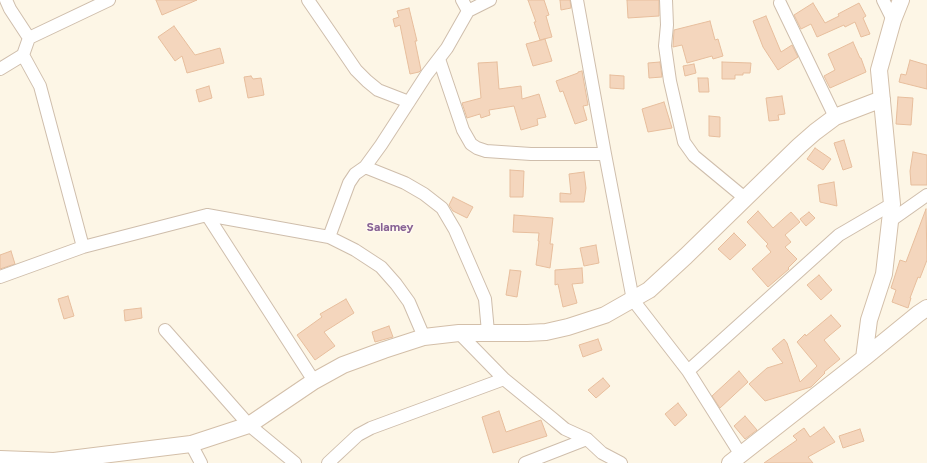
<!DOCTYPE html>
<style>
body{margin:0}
canvas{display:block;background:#fdf6e6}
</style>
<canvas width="927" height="463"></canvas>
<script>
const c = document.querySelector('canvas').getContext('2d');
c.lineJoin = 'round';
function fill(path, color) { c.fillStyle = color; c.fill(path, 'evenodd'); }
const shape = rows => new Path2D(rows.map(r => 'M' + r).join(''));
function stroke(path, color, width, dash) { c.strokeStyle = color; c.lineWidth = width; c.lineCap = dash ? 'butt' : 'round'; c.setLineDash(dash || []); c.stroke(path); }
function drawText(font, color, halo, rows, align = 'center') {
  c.font = font + ' Figtree,sans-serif'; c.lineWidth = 3; c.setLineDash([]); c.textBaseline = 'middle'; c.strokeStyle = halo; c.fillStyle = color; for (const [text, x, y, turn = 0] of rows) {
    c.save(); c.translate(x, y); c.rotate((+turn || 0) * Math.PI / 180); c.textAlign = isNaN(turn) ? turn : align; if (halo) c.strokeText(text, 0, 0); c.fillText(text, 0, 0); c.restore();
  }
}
const building = shape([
 [156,0,197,0,162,15,156,0],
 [528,0,544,0,549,15,546,16,552,37,540,40,534,22,536,22,528,0],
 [560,0,570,0,571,8,561,10,560,0],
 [627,0,659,0,659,16,628,18,627,0],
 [813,3,825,23,839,16,838,14,859,3,866,16,863,18,870,34,861,37,855,22,845,27,844,25,817,37,811,24,801,29,794,15,813,3],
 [409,8,417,41,415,41,421,70,419,72,410,74,400,25,395,27,393,19,399,17,397,11,409,8],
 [766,16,781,52,792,45,798,57,778,70,763,47,753,21,766,16],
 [710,21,715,40,718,39,723,56,713,59,712,56,687,63,682,45,673,47,674,30,710,21],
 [174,26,195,55,220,48,224,63,187,73,182,56,175,61,158,37,174,26],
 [545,39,552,61,533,66,526,44,545,39],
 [853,42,860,58,861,58,866,72,830,88,824,76,835,70,828,54,853,42],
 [910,60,927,65,927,89,899,82,901,74,906,75,910,60],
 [497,62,499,89,521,86,522,99,539,94,546,117,537,119,538,125,521,130,514,106,489,110,490,115,481,118,480,114,467,118,462,103,481,98,478,63,497,62],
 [660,62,662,77,649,78,648,63,660,62],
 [722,62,751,63,750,73,743,73,743,75,735,75,735,79,722,79,722,62],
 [694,64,696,73,685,76,683,66,694,64],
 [582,71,588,105,583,106,587,120,575,124,563,91,560,92,556,81,578,73,578,72,582,71],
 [610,75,624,76,624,89,610,88,610,75],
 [251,76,253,79,261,78,264,95,248,98,244,77,251,76],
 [698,78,708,78,709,92,699,92,698,78],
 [209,86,212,98,199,102,196,90,209,86],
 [782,96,785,114,778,115,779,120,769,121,766,98,782,96],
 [898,97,913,98,911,125,896,124,898,97],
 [664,102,672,128,648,132,642,109,664,102],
 [709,116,720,117,720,137,709,136,709,116],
 [844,140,852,167,843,170,834,143,844,140],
 [815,148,831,159,823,170,807,159,815,148],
 [913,152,927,155,927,185,911,185,910,171,913,152],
 [510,170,524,171,523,197,510,197,510,170],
 [584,172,586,188,584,202,560,202,560,193,571,194,569,174,584,172],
 [834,182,837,206,820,202,818,185,834,182],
 [453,197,473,207,467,218,453,211,449,205,453,197],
 [926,209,927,260,920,278,918,277,910,298,911,298,908,308,892,302,896,290,891,288,900,260,906,262,926,209],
 [758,211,773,228,791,212,800,222,785,235,791,242,785,247,797,259,788,268,789,269,768,287,752,269,771,252,766,246,768,244,747,222,758,211],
 [809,212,815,218,806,226,800,219,809,212],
 [514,215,553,218,550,244,553,244,550,268,536,265,539,241,538,241,539,233,513,232,514,215],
 [734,233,746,245,730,260,718,249,734,233],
 [596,245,599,263,584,266,580,248,596,245],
 [11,251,15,264,0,269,0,255,11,251],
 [582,268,583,283,572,284,577,303,563,307,558,284,555,285,555,270,582,268],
 [510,270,521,271,517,297,506,295,510,270],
 [819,275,832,290,821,300,807,285,819,275],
 [68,296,74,316,64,319,58,299,68,296],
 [346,299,354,313,324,332,335,346,315,360,297,335,322,317,320,314,346,299],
 [141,308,142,318,125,321,124,310,141,308],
 [831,315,841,326,824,340,840,359,824,372,825,373,811,387,765,401,749,384,767,368,783,363,772,349,784,339,787,343,800,382,817,366,797,342,805,334,806,336,831,315],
 [389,326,393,337,375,342,372,332,389,326],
 [598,339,602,350,583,357,579,345,598,339],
 [739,371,748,382,720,408,712,396,739,371],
 [603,378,610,386,596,398,588,390,603,378],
 [678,403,687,415,675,426,665,414,678,403],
 [499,411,506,432,541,420,547,436,493,453,482,417,499,411],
 [745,416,757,430,745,439,734,426,745,416],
 [824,427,835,442,808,457,813,463,764,463,797,440,793,436,804,428,810,437,824,427],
 [860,429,864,441,843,448,839,436,860,429]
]);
const street = shape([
 [6,0,10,9,29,38,23,55,40,86,83,247],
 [308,0,343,51,356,70,367,81,378,90,409,102],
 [462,0,468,11],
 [577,0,605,154,633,300,688,371,741,455],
 [666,0,667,25,665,46,670,81,684,142,694,156,746,199],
 [883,0,893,20],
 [780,3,835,117],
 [29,38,109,0],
 [439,59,463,130,471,144,477,148,486,151,531,154,605,154],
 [0,69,23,55],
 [365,167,405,183,424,194,442,208,455,230,485,299,488,332],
 [207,215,314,381],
 [890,221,927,195],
 [329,237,349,183,355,174,365,167,381,145,427,74,447,48,468,11,490,0],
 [0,277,83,247,207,215,329,237,355,250,381,267,396,284,409,302,424,337],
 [165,330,249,425,295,463],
 [459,333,504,379,553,419,565,429,587,439,602,453,621,463],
 [688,371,839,235,892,204],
 [191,444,201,463],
 [328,463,358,435,371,428,504,379],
 [525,463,587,439]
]);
const secondary = shape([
 [864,358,918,314,927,308],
 [0,459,54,461,191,444,249,425,314,381,343,365,384,350,424,337,459,333,527,333,546,332,568,327,605,315,649,290,686,256,799,146,815,132,835,117,882,99],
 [730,463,864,358,869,320,884,274,892,204,879,70,893,20,901,0]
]);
const quarterNames = [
 ["Salamey",390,227]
];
fill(building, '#f4d6bd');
stroke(building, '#e7be9d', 1);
stroke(street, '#cfbeac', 14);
stroke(secondary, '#d3bfa9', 18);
stroke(street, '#fff', 12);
stroke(secondary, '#fff', 16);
drawText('bold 12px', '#876194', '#fff9ee', quarterNames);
</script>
